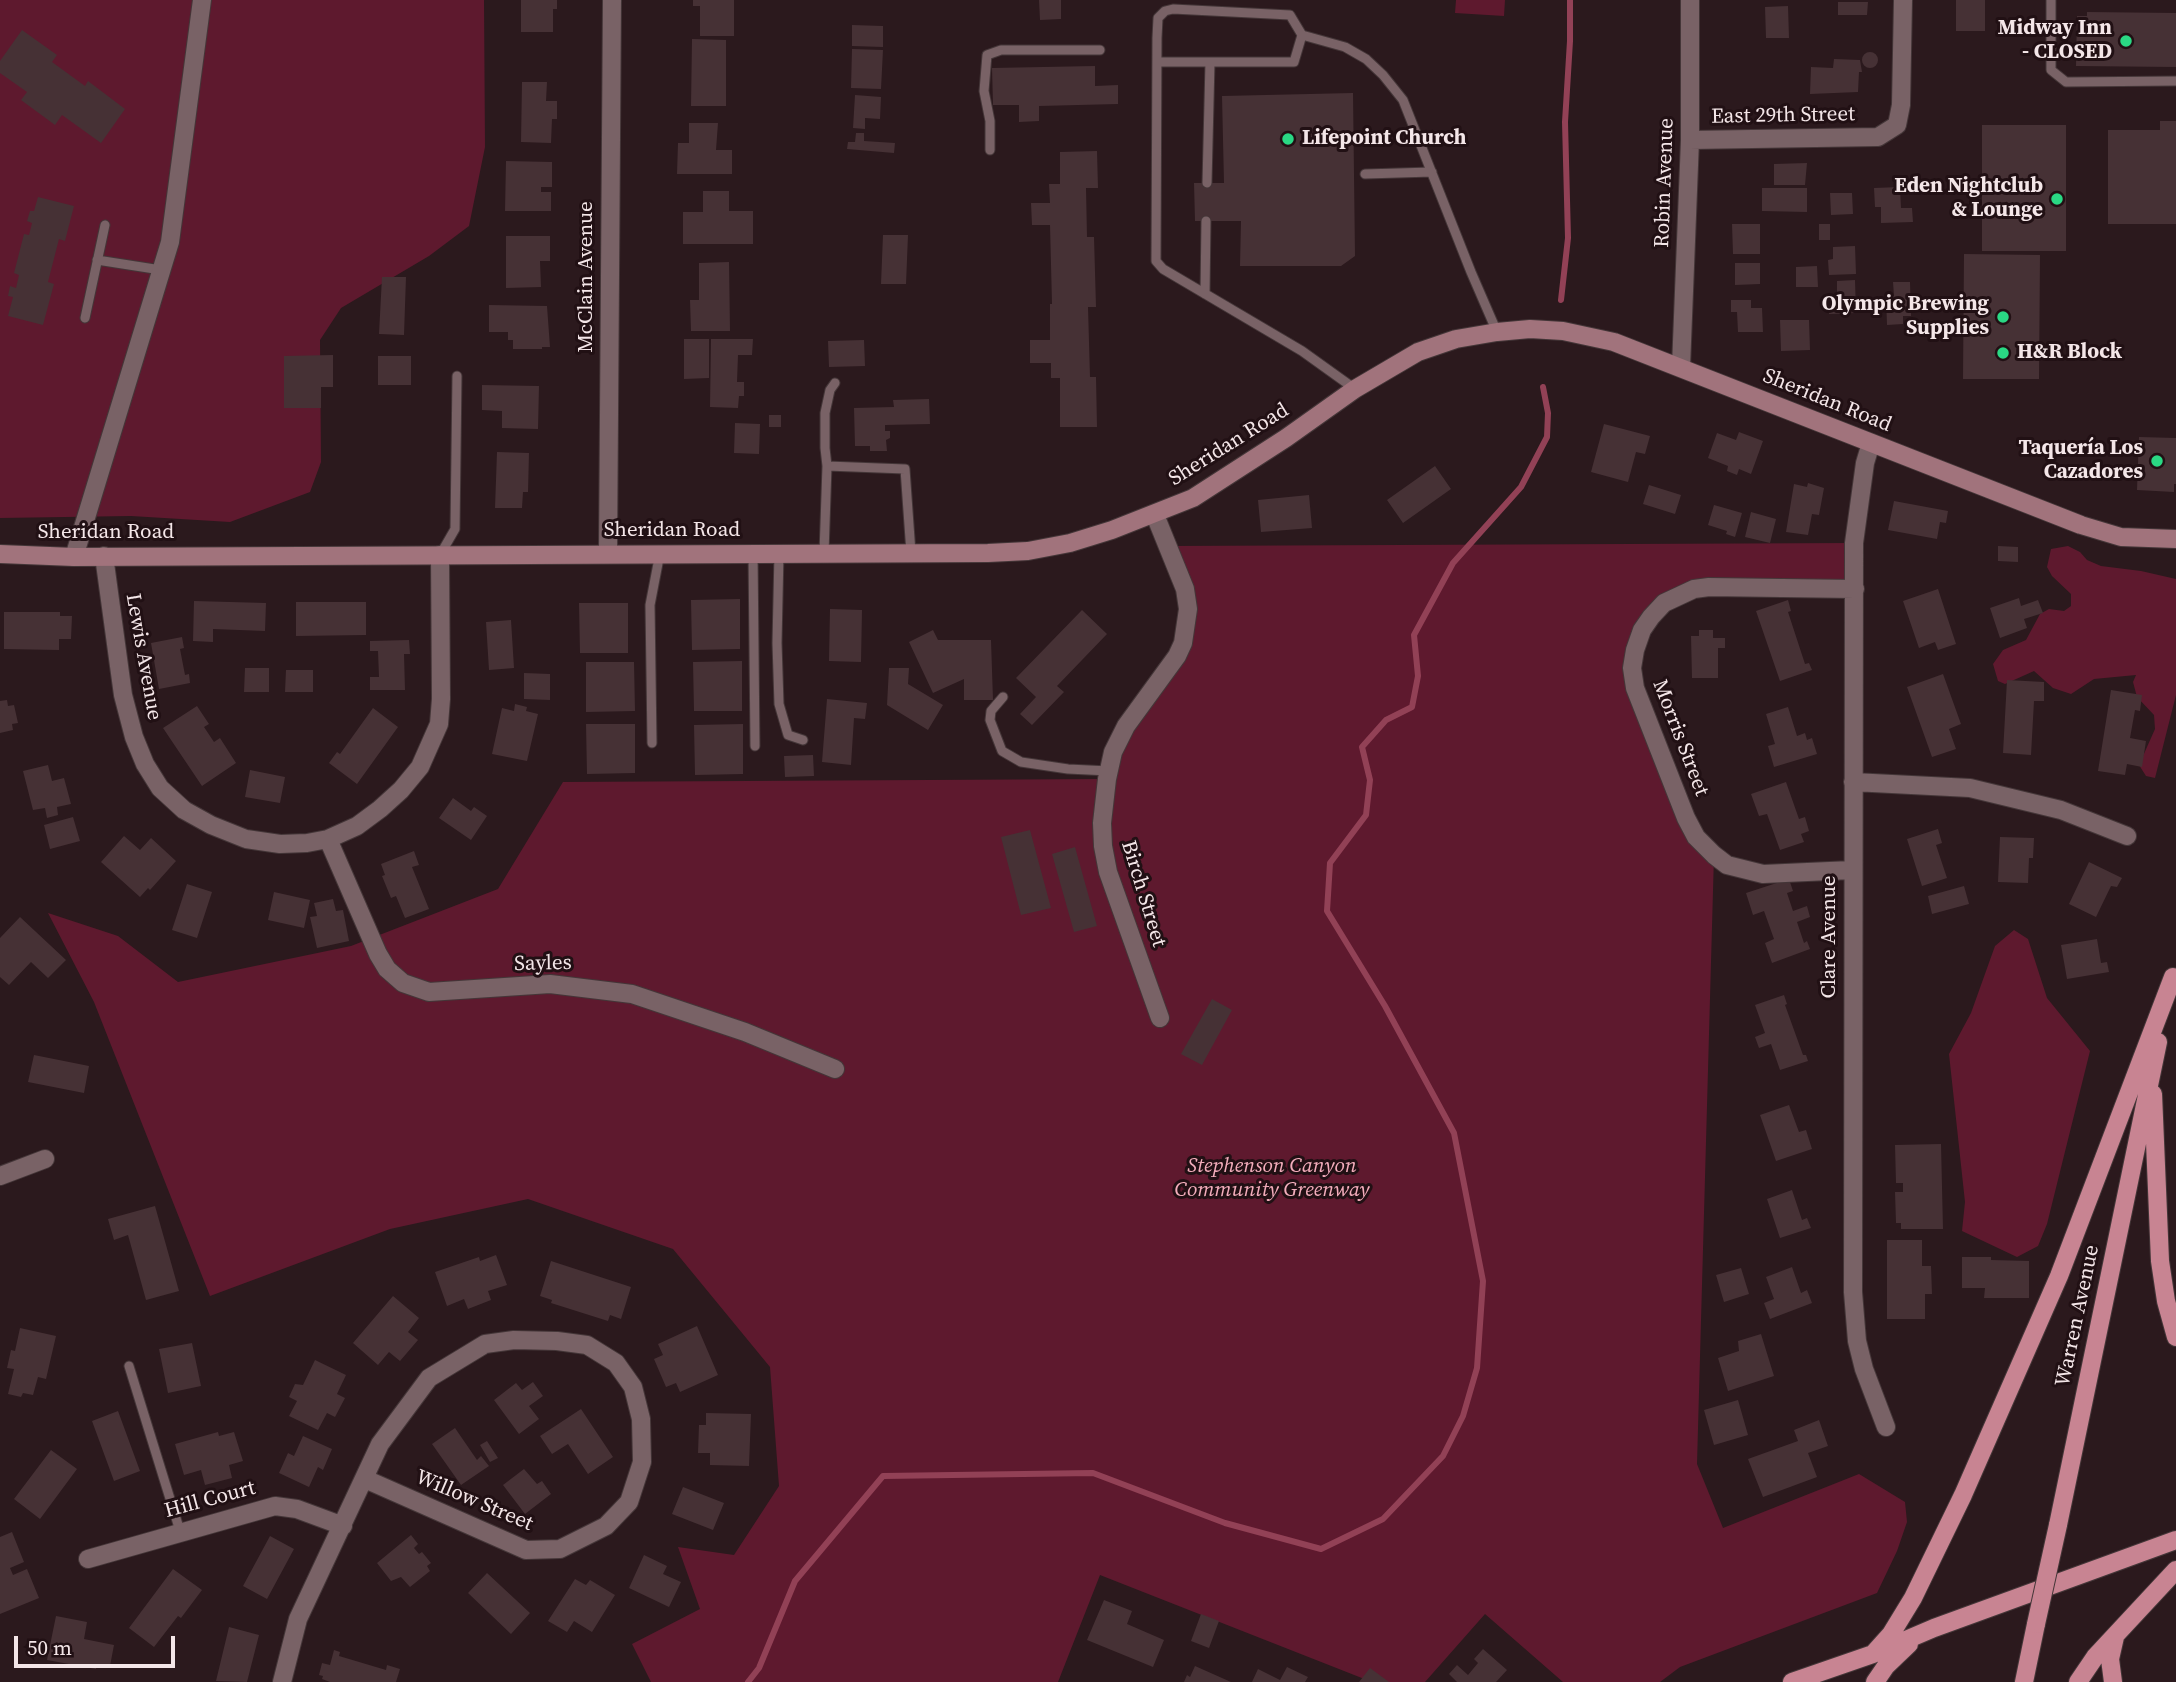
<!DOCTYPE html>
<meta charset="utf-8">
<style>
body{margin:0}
#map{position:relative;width:2176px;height:1682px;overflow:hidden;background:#2b191d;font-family:"Source Serif 4",serif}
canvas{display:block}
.scale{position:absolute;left:14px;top:1636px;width:161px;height:32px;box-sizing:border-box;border:4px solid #f4e6e8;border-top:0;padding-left:9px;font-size:21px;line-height:24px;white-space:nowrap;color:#f4e6e8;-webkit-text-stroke:5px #211014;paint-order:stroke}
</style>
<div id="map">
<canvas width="2176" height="1682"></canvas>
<div class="scale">50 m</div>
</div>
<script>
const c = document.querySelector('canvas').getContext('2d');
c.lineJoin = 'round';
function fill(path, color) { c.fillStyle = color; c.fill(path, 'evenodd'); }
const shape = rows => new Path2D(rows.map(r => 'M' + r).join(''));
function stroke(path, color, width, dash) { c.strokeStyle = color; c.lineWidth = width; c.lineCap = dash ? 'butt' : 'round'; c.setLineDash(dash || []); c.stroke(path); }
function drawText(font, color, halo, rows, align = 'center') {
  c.font = font + ' "Source Serif 4",serif'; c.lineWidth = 6; c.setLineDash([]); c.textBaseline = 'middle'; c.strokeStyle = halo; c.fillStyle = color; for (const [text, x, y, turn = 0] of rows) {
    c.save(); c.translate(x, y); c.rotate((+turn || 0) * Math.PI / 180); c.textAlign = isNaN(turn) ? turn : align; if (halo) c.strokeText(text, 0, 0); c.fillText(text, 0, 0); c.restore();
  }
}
const green = shape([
 [0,0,484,0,485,147,469,226,429,256,341,308,320,340,321,462,310,492,230,522,131,516,0,518],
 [1456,0,1505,0,1504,16,1455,13],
 [1854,543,1855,589,1679,595,1635,650,1659,753,1714,855,1697,1464,1723,1528,1859,1474,1905,1502,1907,1522,1897,1551,1877,1593,1680,1667,1660,1682,1563,1682,1485,1614,1425,1682,1372,1682,1100,1575,1058,1682,651,1682,632,1644,700,1609,678,1547,734,1555,779,1486,770,1367,673,1249,528,1199,390,1229,210,1296,94,1002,48,913,118,936,178,982,351,946,498,889,563,782,1107,779,1113,752,1177,656,1188,609,1168,546],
 [2068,546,2080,552,2087,560,2101,566,2141,571,2176,579,2176,695,2155,778,2146,776,2139,765,2155,729,2154,715,2137,697,2133,682,2136,675,2094,679,2071,694,2053,688,2034,671,2005,684,1998,681,1993,664,2003,650,2026,640,2040,614,2049,609,2064,611,2071,606,2071,594,2052,576,2047,567,2051,549],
 [2014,930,2028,939,2047,998,2090,1051,2047,1224,2038,1246,2017,1257,1962,1231,1965,1202,1949,1054,1971,1013,1995,946]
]);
const stream = shape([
 [1561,300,1568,238,1565,122,1570,41,1570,0],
 [748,1682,759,1668,795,1581,883,1476,1093,1473,1225,1523,1321,1549,1383,1519,1443,1456,1463,1416,1477,1368,1483,1281,1454,1133,1385,1006,1327,911,1330,863,1366,815,1370,780,1362,747,1386,720,1412,707,1418,676,1414,635,1453,563,1521,487,1547,437,1548,413,1543,387]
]);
const building = shape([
 [521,0,557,0,557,9,553,9,553,32,521,32],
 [693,0,734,0,734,36,700,36,700,6,693,6],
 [1039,0,1061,0,1061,19,1040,20],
 [1956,0,1985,0,1985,31,1956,31],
 [1838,2,1868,2,1867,15,1838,15],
 [1788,6,1789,38,1766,38,1765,7],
 [2087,12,2176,13,2176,67,2076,66,2077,16,2087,16],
 [852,25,883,26,883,47,852,46],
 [22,30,57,55,52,62,85,86,88,81,125,109,101,143,62,115,55,125,21,100,27,92,0,73,0,61],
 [692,39,726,40,726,106,691,106],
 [852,49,883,50,881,89,851,88],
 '1862 60a8 8 0 1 1 16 0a8 8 0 1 1-16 0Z',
 [1834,59,1860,60,1862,72,1859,72,1858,92,1810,94,1811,67,1833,68],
 [1095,66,1095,86,1118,85,1118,104,1039,106,1039,121,1019,122,1019,105,993,105,992,68],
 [522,82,547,82,546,101,557,101,557,119,552,119,551,143,521,142],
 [1353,93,1355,256,1341,266,1240,266,1241,221,1195,221,1194,183,1224,183,1222,96],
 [855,95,881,97,880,119,865,118,865,129,853,128],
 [2160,121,2176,121,2176,224,2108,224,2108,130,2160,130],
 [689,123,718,123,716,150,732,150,732,174,677,174,678,143,689,143],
 [1982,125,2066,125,2066,251,1982,251],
 [856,133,864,133,864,141,895,143,894,153,847,149,848,142,855,142],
 [1097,151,1098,188,1086,188,1087,237,1094,237,1096,307,1088,307,1090,377,1096,377,1097,427,1060,427,1060,378,1051,378,1051,363,1030,363,1030,340,1050,340,1050,304,1052,304,1050,225,1032,225,1031,203,1050,203,1049,184,1060,184,1060,152],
 [506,161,552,162,552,187,541,187,541,192,551,192,551,211,505,211],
 [1807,163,1805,185,1774,185,1774,164],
 [1900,187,1901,208,1912,208,1913,222,1881,223,1881,207,1875,207,1874,188],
 [1762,188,1807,188,1807,212,1762,211],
 [703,191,729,191,729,211,753,211,753,244,683,244,683,212,703,212],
 [1830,193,1852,193,1853,214,1831,215],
 [38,197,74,206,65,241,59,239,48,282,54,284,43,325,8,316,13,297,8,296,10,286,16,288,19,275,14,273,24,234,29,235,32,223,27,221,30,211,34,211],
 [1732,224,1760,224,1760,254,1733,254],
 [1819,224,1830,224,1830,240,1819,240],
 [883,235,908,235,906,284,881,284],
 [506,236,550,236,550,261,540,261,541,287,506,288],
 [1855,246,1856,274,1829,275,1828,260,1833,259,1833,247],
 [1964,254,2040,255,2039,379,1963,379],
 [729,262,730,331,691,331,690,300,699,300,699,263],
 [1735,263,1760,263,1760,284,1735,285],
 [1817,266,1818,287,1796,287,1796,267],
 [382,277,406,277,404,335,379,334],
 [1855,280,1856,313,1829,314,1829,297,1837,297,1837,281],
 [1893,282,1910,282,1911,316,1903,316,1903,324,1887,325,1886,296,1894,296],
 [1731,300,1751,300,1751,308,1762,308,1763,332,1738,332,1737,312,1731,312],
 [489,305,547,306,550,347,542,347,542,349,513,349,513,340,508,340,508,332,489,332],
 [1780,320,1809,320,1810,350,1781,351],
 [684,339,709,339,709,378,684,379],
 [711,339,753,339,752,355,738,355,737,382,744,382,744,396,739,396,738,408,710,407],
 [864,340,865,366,829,367,828,341],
 [333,355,333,387,321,387,321,408,284,408,284,356],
 [378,356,411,356,411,385,378,385],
 [482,385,539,386,538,429,502,428,502,411,482,410],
 [929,399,930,424,885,425,885,431,890,431,890,438,886,440,887,451,870,451,870,446,855,446,854,408,894,407,893,400],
 [769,415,781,415,781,427,769,427],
 [735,423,760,424,759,454,734,453],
 [1604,424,1650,436,1645,454,1636,452,1628,482,1591,472],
 [1739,432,1763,441,1751,474,1739,469,1737,475,1727,471,1728,466,1708,458,1717,433,1736,440],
 [2139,437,2176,438,2176,484,2174,484,2174,492,2137,490],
 [497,452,529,453,528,492,523,492,522,508,495,508],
 [1435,466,1451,489,1403,523,1387,500],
 [1808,483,1824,488,1819,515,1812,514,1808,535,1786,532,1794,484,1807,487],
 [1649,485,1681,495,1675,514,1643,504],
 [1309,495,1312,528,1261,532,1258,500],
 [1894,501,1948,511,1946,523,1940,522,1937,539,1888,530],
 [1714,505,1742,513,1735,537,1726,534,1727,531,1708,525],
 [1751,512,1776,519,1770,543,1745,537],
 [1998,546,2018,547,2018,562,1998,561],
 [1938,589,1956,644,1938,650,1935,642,1919,648,1903,601],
 [2019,598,2021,606,2038,600,2043,613,2024,619,2027,628,2000,638,1990,608],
 [740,599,740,649,692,650,691,600],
 [1788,600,1791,611,1788,612,1805,664,1809,663,1812,670,1780,681,1756,611],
 [194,601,266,603,265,631,213,629,213,642,193,641],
 [296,602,366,602,366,635,296,636],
 [579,603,628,603,628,653,580,653],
 [830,609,862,610,861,662,829,661],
 [1082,610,1107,634,1057,686,1064,692,1032,725,1020,714,1036,697,1016,678],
 [4,612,60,612,60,616,72,616,71,639,59,639,59,650,4,649],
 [511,620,514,668,489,670,486,622],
 [933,630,938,640,991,640,993,700,964,700,964,679,933,693,909,642],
 [1699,630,1713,630,1713,638,1725,638,1725,648,1718,648,1718,678,1692,678,1691,636,1699,636],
 [182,637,184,648,180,649,185,675,189,674,190,683,159,689,151,643],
 [409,640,410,654,404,654,405,690,370,690,370,677,379,677,378,651,370,651,370,641],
 [742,661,742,711,694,711,693,662],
 [586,662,634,662,635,711,586,712],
 [245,668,269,668,269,692,244,692],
 [889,668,909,668,908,684,943,705,928,730,887,705],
 [286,670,313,670,313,692,285,692],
 [524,673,550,674,550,700,524,699],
 [1943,674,1961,724,1949,729,1956,749,1932,757,1907,687],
 [2007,680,2044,682,2044,701,2034,701,2031,755,2003,753],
 [2111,690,2142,695,2140,711,2135,710,2130,738,2146,741,2142,767,2127,764,2125,775,2098,771],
 [827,699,867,703,865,719,854,718,851,765,822,762],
 [7,700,8,706,14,705,18,723,12,724,13,730,0,733,0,701],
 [515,704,527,707,526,711,538,714,527,761,492,754,502,708,514,711],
 [197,706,209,724,204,727,214,742,220,738,236,763,202,786,163,728],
 [1788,707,1797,736,1805,733,1807,740,1812,738,1817,754,1774,767,1768,746,1775,744,1766,714],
 [373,708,398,727,357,784,329,763,337,752,340,754],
 [586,724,635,724,635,773,587,774],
 [743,724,743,774,695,775,694,725],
 [813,755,814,776,785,777,784,756],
 [48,765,52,781,64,778,71,804,57,807,58,815,47,818,45,808,33,810,23,771],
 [250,770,285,777,280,803,245,797],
 [1786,782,1799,819,1805,817,1809,831,1801,834,1804,842,1780,850,1767,814,1759,816,1751,794],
 [453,798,471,811,474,807,487,816,471,840,439,818],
 [73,817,80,841,50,849,44,825],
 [1938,829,1942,843,1936,845,1947,878,1922,886,1907,839],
 [1030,830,1051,908,1021,915,1001,837],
 [124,836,140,850,151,838,176,861,150,890,148,888,140,897,101,862],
 [2000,837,2034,838,2033,858,2029,858,2028,883,1998,882],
 [1075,847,1097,926,1074,932,1052,854],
 [414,851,419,865,412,867,429,909,405,918,396,896,391,898,382,876,385,875,381,864],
 [2089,862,2122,878,2117,887,2111,886,2096,917,2069,904],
 [1789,879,1793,891,1787,893,1793,911,1807,906,1810,917,1797,922,1804,943,1807,941,1810,949,1772,963,1765,943,1774,939,1764,911,1753,915,1746,893],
 [187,884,212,892,197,938,172,930],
 [1964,886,1969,904,1932,914,1928,896],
 [274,892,310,900,304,928,268,920],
 [333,899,336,911,343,910,349,941,317,948,310,917,317,916,314,903],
 [20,917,66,960,48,978,31,962,9,985,0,977,0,938],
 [2097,939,2101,963,2107,962,2109,972,2067,979,2061,945],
 [1784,995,1787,1004,1785,1005,1803,1055,1806,1055,1808,1061,1780,1070,1771,1044,1759,1048,1755,1037,1765,1033,1755,1005],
 [1212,999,1232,1010,1202,1065,1181,1054],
 [34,1055,89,1066,84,1093,28,1082],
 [1789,1105,1799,1132,1806,1130,1812,1149,1776,1161,1760,1115],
 [1941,1144,1943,1229,1901,1229,1901,1223,1896,1223,1895,1192,1903,1192,1903,1183,1896,1183,1895,1145],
 [1792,1190,1802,1220,1807,1218,1811,1228,1780,1238,1767,1199],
 [155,1206,179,1291,146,1300,128,1235,114,1240,108,1219],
 [1887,1240,1922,1240,1922,1266,1931,1266,1932,1294,1925,1294,1925,1319,1887,1319],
 [496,1255,507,1285,488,1291,491,1300,468,1309,464,1299,447,1306,435,1272,479,1257,480,1261],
 [1962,1257,1991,1257,1991,1260,2029,1261,2029,1298,1984,1298,1985,1288,1962,1288],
 [551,1261,631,1287,621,1319,610,1315,608,1321,551,1303,552,1300,540,1296],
 [1792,1267,1801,1293,1807,1290,1812,1303,1770,1319,1764,1303,1774,1299,1766,1277],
 [1741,1268,1749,1294,1724,1302,1716,1275],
 [393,1296,419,1318,408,1332,418,1340,400,1361,389,1352,378,1365,353,1343],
 [697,1326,718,1375,680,1392,676,1383,666,1387,654,1359,663,1355,658,1344],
 [20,1328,56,1336,46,1379,38,1377,33,1395,23,1393,21,1397,8,1394,14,1369,7,1368,11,1350,15,1351],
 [1761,1334,1774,1376,1728,1391,1718,1358,1739,1351,1738,1341],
 [192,1343,201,1386,168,1393,159,1349],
 [315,1360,346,1375,337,1394,345,1398,335,1417,327,1413,318,1430,289,1416,297,1401,289,1397,295,1384,303,1385],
 [533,1382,543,1396,529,1406,539,1419,519,1434,494,1400,516,1383,522,1390],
 [1738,1400,1748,1435,1714,1445,1704,1410],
 [581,1409,613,1457,588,1474,568,1444,552,1454,540,1436],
 [118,1411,140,1471,114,1481,92,1421],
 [706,1413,751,1414,749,1466,710,1465,710,1453,698,1453,699,1425,706,1425],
 [1819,1420,1828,1446,1808,1453,1817,1477,1763,1497,1748,1459,1798,1441,1794,1430],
 [455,1428,477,1460,481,1456,489,1466,461,1485,432,1444],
 [218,1432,219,1436,234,1432,243,1461,229,1465,232,1478,205,1485,201,1470,184,1475,175,1444],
 [303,1436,332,1449,323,1470,318,1467,309,1487,279,1473,288,1453,294,1456],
 [487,1441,498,1458,490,1462,480,1445],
 [51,1450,77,1469,40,1519,14,1499],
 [524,1469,537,1484,542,1481,551,1494,525,1514,503,1485],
 [683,1487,724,1503,713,1530,672,1514],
 [12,1532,24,1562,10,1568,13,1575,27,1569,39,1598,0,1614,0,1537],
 [411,1535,418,1544,414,1548,419,1554,422,1552,431,1563,427,1566,430,1571,410,1587,401,1577,391,1581,377,1563],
 [270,1536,294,1549,267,1599,243,1586],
 [644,1555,667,1566,663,1574,681,1582,669,1607,629,1588],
 [173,1569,202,1590,181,1618,178,1616,154,1647,129,1628],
 [487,1573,530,1613,511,1634,468,1593],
 [575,1579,586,1585,590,1580,615,1595,592,1632,574,1621,567,1632,548,1621],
 [1104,1600,1132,1611,1127,1624,1164,1640,1153,1667,1087,1640],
 [1201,1614,1219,1621,1209,1648,1191,1641],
 [56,1616,87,1622,84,1639,114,1645,110,1666,97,1664,96,1669,47,1660],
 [229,1627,259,1635,247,1682,216,1681],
 [1483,1649,1507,1670,1496,1682,1457,1682,1449,1674,1457,1665,1468,1675,1478,1663,1474,1659],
 [334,1650,340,1652,339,1656,386,1670,387,1665,400,1669,396,1682,330,1682,322,1679,323,1676,319,1675,322,1663,330,1665],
 [1195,1666,1231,1682,1184,1682,1187,1675,1190,1677],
 [1287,1667,1308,1677,1305,1682,1252,1682,1258,1669,1280,1680],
 [1370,1668,1389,1682,1359,1682]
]);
const lane = shape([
 [2051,0,2051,70,2066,82,2176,81],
 [1157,62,1294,62,1302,35],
 [990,150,990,121,984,91,987,55,1001,50,1100,50],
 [1365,174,1432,172],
 [1207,183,1210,62],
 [97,260,161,270],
 [1205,294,1206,221],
 [85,318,105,225],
 [1355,389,1302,351,1163,269,1156,261,1157,38,1158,18,1165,11,1173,9,1290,15,1302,35,1345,47,1366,59,1383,75,1403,100,1471,272,1497,332],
 [827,466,825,448,825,413,830,390,835,383],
 [753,553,755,746],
 [779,553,777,643,779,704,788,735,803,740],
 [824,553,827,466,905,469,911,553],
 [440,555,455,529,457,376],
 [1003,697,991,711,990,720,1002,751,1021,762,1068,769,1109,771],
 [652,743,650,605,660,553],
 [129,1366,180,1531]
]);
const street = shape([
 [1690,140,1878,137,1897,125,1901,105,1903,0],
 [1681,367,1690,140,1690,0],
 [1871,443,1865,463,1854,543,1853,1292,1857,1341,1864,1369,1886,1427],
 [1155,515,1185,589,1188,609,1183,643,1177,656,1126,726,1113,752,1107,779,1102,823,1103,846,1108,872,1160,1018],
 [608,553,612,0],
 [104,556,123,695,134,737,145,764,160,788,184,810,211,825,246,839,280,844,307,843,328,839,357,826,380,809,401,790,420,767,439,724,441,699,440,555],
 [74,557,170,242,202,0],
 [1853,782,1970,788,2061,810,2127,836],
 [328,839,378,954,387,969,403,983,429,992,550,984,632,994,745,1032,835,1069],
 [1852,870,1763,874,1727,865,1714,855,1696,837,1686,818,1635,688,1632,668,1635,650,1642,630,1651,617,1664,603,1694,589,1709,587,1855,589],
 [0,1176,45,1159],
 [88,1559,275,1506,297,1509,343,1526],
 [282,1682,298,1619,380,1444,429,1378,485,1344,514,1340,557,1341,587,1345,616,1363,633,1387,641,1419,642,1462,629,1502,606,1526,560,1549,526,1550,365,1479]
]);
const secondary = shape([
 [0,554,74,557,988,553,1028,551,1070,543,1112,530,1193,498,1286,438,1355,389,1418,352,1456,339,1497,332,1530,329,1563,331,1614,342,2081,525,2121,537,2176,539]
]);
const primary = shape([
 [2153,1094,2160,1261,2166,1301,2176,1337],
 [2058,1525,2158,1042],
 [1873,1654,1891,1634,1913,1598,1963,1495,2059,1276,2173,977],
 [1792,1682,1873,1654,1934,1628,2176,1540],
 [1875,1682,1886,1666,1909,1644],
 [2024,1682,2036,1624],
 [2078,1682,2095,1657,2176,1570],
 [2113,1682,2110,1659,2115,1637]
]);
const primaryBridge = shape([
 [2036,1624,2058,1525]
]);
const markers = [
 [2126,41,7,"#2ad884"],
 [1288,139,7,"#2ad884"],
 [2057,199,7,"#2ad884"],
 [2003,317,7,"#2ad884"],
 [2003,353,7,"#2ad884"],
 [2157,461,7,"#2ad884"]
];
const poiNames = [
 ["Midway Inn",2112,29],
 ["- CLOSED",2112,53],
 ["Lifepoint Church",1302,139,"left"],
 ["Eden Nightclub",2043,187],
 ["& Lounge",2043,211],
 ["Olympic Brewing",1989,305],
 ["Supplies",1989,329],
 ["H&R Block",2017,353,"left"],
 ["Taquería Los",2143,449],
 ["Cazadores",2143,473]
];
const streetNames = [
 ["East 29th Street",1783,116,-1],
 ["Robin Avenue",1665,183,-88],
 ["McClain Avenue",587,277,-90],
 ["Sheridan Road",1827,401,22],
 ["Sheridan Road",1229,445,-32],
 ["Sheridan Road",672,531],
 ["Sheridan Road",106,533],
 ["Lewis Avenue",143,657,80],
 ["Morris Street",1680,738,69],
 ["Birch Street",1143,894,73],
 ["Clare Avenue",1830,937,-90],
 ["Sayles",543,964,-1],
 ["Warren Avenue",2078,1316,-78],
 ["Hill Court",210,1500,-15],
 ["Willow Street",474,1501,23]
];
const parkNames = [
 ["Stephenson Canyon",1272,1167],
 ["Community Greenway",1272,1191]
];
fill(green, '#5e192e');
stroke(stream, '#924156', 6);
fill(building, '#463135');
stroke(lane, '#443638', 11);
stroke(street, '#443638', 20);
stroke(secondary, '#443638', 20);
stroke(primary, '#443638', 20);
stroke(lane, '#796266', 9);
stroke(street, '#796266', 18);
stroke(secondary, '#a1737c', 18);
stroke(primary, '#c88492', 18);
stroke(primaryBridge, '#443638', 20, []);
stroke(primaryBridge, '#c88492', 18);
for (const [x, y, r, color] of markers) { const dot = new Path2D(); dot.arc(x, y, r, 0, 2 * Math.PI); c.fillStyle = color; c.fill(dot); stroke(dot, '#211014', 2.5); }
drawText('bold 21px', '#f4e6e8', '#211014', poiNames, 'right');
drawText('21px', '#f4e6e8', '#211014', streetNames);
drawText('italic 21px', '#f4adbc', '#211014', parkNames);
</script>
